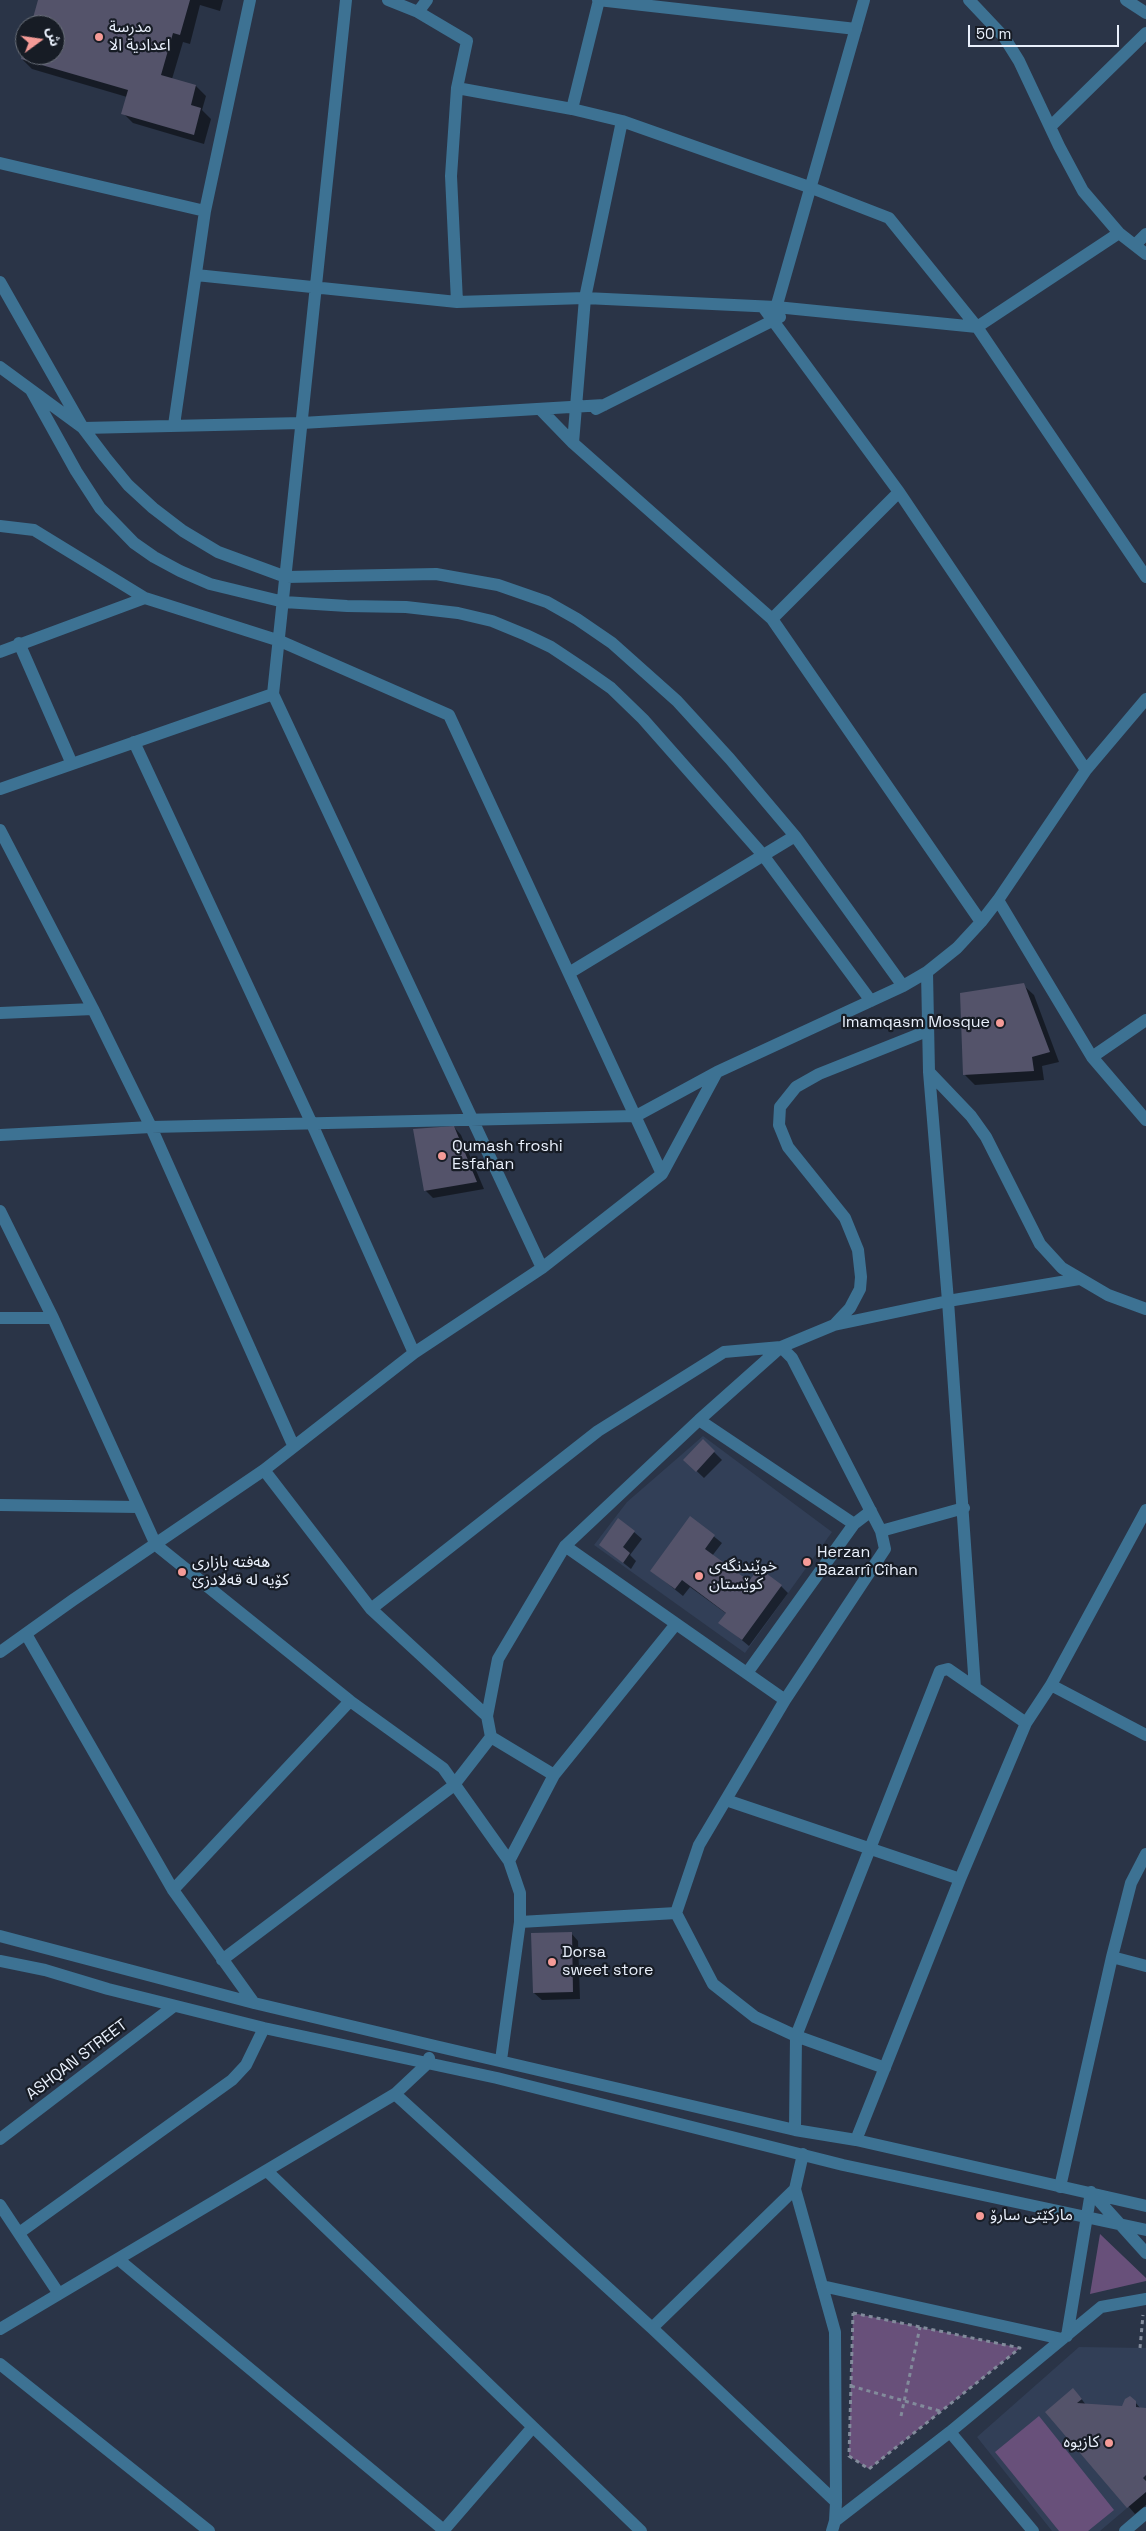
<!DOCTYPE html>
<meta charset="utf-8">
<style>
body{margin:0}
#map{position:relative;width:1146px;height:2531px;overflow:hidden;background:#2a3447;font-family:"Space Grotesk","Noto Sans Arabic",sans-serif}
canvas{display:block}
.north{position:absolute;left:15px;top:15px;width:50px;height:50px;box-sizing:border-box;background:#171c25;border:1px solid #6b717b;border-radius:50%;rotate:76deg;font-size:14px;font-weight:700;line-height:20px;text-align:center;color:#e9f0fc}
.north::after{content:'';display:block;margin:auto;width:18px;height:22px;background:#f59b97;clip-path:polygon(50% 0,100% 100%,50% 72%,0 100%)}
.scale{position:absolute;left:968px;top:25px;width:151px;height:22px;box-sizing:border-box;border:2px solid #e9f0fc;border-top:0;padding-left:6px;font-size:15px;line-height:18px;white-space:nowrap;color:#e9f0fc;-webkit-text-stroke:4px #171c25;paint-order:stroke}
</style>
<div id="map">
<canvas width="1146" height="2531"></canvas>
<div class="north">ش</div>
<div class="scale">50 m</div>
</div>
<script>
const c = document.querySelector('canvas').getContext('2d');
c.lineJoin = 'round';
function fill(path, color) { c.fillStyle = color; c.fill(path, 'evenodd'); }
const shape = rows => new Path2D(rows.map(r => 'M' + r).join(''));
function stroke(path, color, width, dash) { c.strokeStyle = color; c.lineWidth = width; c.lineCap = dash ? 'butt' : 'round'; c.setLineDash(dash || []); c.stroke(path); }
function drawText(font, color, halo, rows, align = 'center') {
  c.font = font + ' "Space Grotesk","Noto Sans Arabic",sans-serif'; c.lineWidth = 4.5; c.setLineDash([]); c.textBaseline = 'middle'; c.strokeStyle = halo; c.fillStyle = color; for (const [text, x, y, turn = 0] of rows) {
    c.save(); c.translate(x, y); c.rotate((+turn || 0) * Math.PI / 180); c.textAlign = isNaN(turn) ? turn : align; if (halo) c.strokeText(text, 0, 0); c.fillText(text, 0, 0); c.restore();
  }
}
const built = shape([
 [703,1436,832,1532,745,1653,594,1545,627,1502],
 [1079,2347,1146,2348,1146,2492,1100,2531,1052,2531,977,2437]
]);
const green = shape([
 [1100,2234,1146,2278,1146,2281,1090,2294],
 [853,2313,1020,2348,869,2469,849,2456],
 [1039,2416,1114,2510,1088,2531,1059,2531,995,2452]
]);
const shadow = shape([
 [39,0,223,0,220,11,200,5,190,44,183,42,172,79,196,86,206,96,202,110,211,119,204,144,133,123,123,113,127,97,32,69,22,59,25,49,25,55,55,55,55,25,32,25],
 [1023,985,1034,995,1059,1062,1042,1066,1044,1080,975,1085,965,1075],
 [454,1127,461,1135,484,1189,433,1198,425,1190],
 [703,1441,722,1460,704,1478,685,1460],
 [691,1518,722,1543,712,1556,749,1583,781,1586,788,1593,749,1646,720,1622,727,1614,690,1587,683,1596,652,1571],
 [634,1532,642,1539,630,1555,636,1561,631,1569,601,1545],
 [571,1933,578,1941,580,1999,542,2000,534,1993],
 [1080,2397,1086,2405,1123,2407,1135,2402,1141,2409,1146,2409,1146,2505,1135,2514,1047,2412]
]);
const building = shape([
 [38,0,190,0,180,35,173,33,161,75,196,85,191,105,201,108,194,135,121,114,128,90,21,59,24,47,25,55,55,55,55,25,31,25],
 [1024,983,1050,1052,1032,1057,1034,1071,963,1075,960,993],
 [454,1126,477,1182,424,1191,413,1129],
 [703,1439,715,1451,696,1472,683,1460],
 [690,1516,715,1535,705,1549,749,1581,759,1568,782,1585,742,1640,718,1623,726,1613,682,1580,675,1589,650,1571],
 [618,1518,635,1531,623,1547,630,1553,623,1563,599,1545],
 [572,1932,573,1992,533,1993,531,1933],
 [1073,2388,1082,2399,1077,2403,1122,2406,1125,2399,1130,2396,1136,2401,1136,2407,1146,2408,1146,2475,1143,2478,1146,2481,1146,2492,1127,2508,1045,2412]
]);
const path = shape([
 [853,2313,920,2327,1020,2348,869,2469,849,2456,853,2313],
 [1140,2348,1143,2315],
 [851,2386,940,2411],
 [901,2416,920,2327]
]);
const minor = shape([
 [346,0,273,694,542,1268],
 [388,0,418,12,467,41,457,88,451,176,457,302],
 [598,0,856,29],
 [969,0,1004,37,1019,61,1059,146,1083,191,1119,233,1146,254],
 [1126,0,1146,13],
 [418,12,427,0],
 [457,88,572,109,622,121,809,187,889,218,977,327,1146,577],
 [572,109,599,0],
 [1050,127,1146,33],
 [0,163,205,211],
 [1135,245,1146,234],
 [196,275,457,302,585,298,776,307,977,327,1119,233],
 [0,282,83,428,105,457,128,485,153,508,183,531,218,552,286,577,436,574,498,585,547,602,577,619,612,643,677,701,730,759,795,836,903,986],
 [763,307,899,492,1086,770],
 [774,315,864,0],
 [0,367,83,428,302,423,604,405],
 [31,390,76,471,100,508,134,543,154,557,180,571,210,584,284,602,347,606,406,607,458,613,492,621,526,635,551,647,584,669,611,688,643,719,763,855,871,1001],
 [540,409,573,443,772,619,981,922],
 [596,409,780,317],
 [174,425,205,211,250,0],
 [573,443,585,298,622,121],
 [0,526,34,530,145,598,280,641,449,715,662,1174],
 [772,619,899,492],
 [19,643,72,764],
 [0,652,145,598],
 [134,742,312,1124,414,1353],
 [0,789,273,694],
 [0,830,93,1009,151,1127,293,1445],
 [998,900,1092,1057,1146,1120],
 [927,972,929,1072,971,1116,986,1137,1040,1244,1062,1268,1108,1295,1146,1309],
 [569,973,795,836],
 [0,1013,93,1009],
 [1092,1057,1146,1020],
 [929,1072,948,1301,975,1688],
 [0,1135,151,1127,636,1116,717,1072],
 [0,1211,53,1318,156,1545,350,1701,443,1768,509,1861,520,1893,520,1922,501,2060],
 [0,1318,53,1318],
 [834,1325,850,1308,860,1289,861,1277,858,1250,845,1218,788,1147,779,1125,780,1107,796,1087,819,1074,927,1031],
 [699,1420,854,1524],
 [264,1470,371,1609,487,1716],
 [0,1505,138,1507],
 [881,1531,964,1508],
 [565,1546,785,1700],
 [371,1609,598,1431,724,1352,781,1347],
 [26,1634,173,1890,254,2003],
 [0,1652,73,1600,264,1470,414,1353,542,1268,662,1174,717,1072,903,986,927,972,957,948,981,922,998,900,1086,770,1146,699],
 [747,1673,854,1524,871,1511],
 [1051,1685,1146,1735],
 [491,1737,554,1775],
 [726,1800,960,1879],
 [509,1861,554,1775,676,1624],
 [173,1890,350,1701],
 [520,1922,676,1913],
 [0,1936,254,2003,431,2045,795,2130,856,2140,1146,2206],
 [1112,1957,1146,1966],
 [222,1960,453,1786,491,1737,487,1716,498,1659,565,1546,699,1420,781,1347],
 [0,1961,45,1970,108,1989,264,2028,497,2078,843,2165,1146,2230],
 [885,2068,796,2036,940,1671,948,1669,1026,1723],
 [395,2094,652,2328,836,2502,835,2521],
 [795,2130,796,2036,755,2017,713,1984,676,1913,699,1845,785,1700,885,1549,881,1531,792,1358,781,1347,834,1325,948,1301,1079,1279],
 [0,2139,174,2006],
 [856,2140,960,1879,1026,1723,1051,1685,1146,1510],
 [803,2154,795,2189,835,2332,836,2502],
 [267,2171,641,2531],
 [1060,2187,1112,1957,1131,1883,1146,1854],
 [1091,2192,1146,2253],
 [0,2205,59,2294],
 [19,2233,232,2080,246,2065,264,2028],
 [118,2259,445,2531],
 [822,2286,1062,2339],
 [652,2328,795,2189],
 [0,2329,395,2094,428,2063,429,2058],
 [1067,2336,1091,2192],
 [0,2364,209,2531],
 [950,2432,1033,2531],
 [443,2531,532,2428],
 [832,2531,835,2521,950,2432,1101,2307,1146,2299],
 [1125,2531,1146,2513]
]);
const markers = [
 [99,37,5,"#f59b97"],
 [1000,1023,5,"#f59b97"],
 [442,1156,5,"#f59b97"],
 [807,1562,5,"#f59b97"],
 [182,1572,5,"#f59b97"],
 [699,1576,5,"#f59b97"],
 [552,1962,5,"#f59b97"],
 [980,2216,5,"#f59b97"],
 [1109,2443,5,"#f59b97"]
];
const poiNames = [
 ["مدرسة",109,28],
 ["اعدادية الا",109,46],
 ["Imamqasm Mosque",990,1023,"right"],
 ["Qumash froshi",452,1147],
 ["Esfahan",452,1165],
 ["Herzan",817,1553],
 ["Bazarrî Cîhan",817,1571],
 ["هەفتە بازاری",192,1563],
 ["کۆیە لە قەلادزێ",192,1581],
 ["خوێندنگەی",709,1567],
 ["کوێستان",709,1585],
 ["Dorsa",562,1953],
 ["sweet store",562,1971],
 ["مارکێتی سارۆ",990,2216],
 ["کازیوه",1099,2443,"right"]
];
const streetNames = [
 ["ASHQAN STREET",77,2060,-37]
];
fill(built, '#323f57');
fill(green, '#68507a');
fill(shadow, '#0007');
fill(building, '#54536a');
stroke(path, '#828b9b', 3, [4, 4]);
stroke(minor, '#3d7293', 12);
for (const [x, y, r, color] of markers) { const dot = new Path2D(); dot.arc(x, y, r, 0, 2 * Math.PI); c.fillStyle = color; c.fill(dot); stroke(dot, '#171c25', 2); }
drawText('16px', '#e9f0fc', '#171c25', poiNames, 'left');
drawText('16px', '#e9f0fc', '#171c25', streetNames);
</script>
